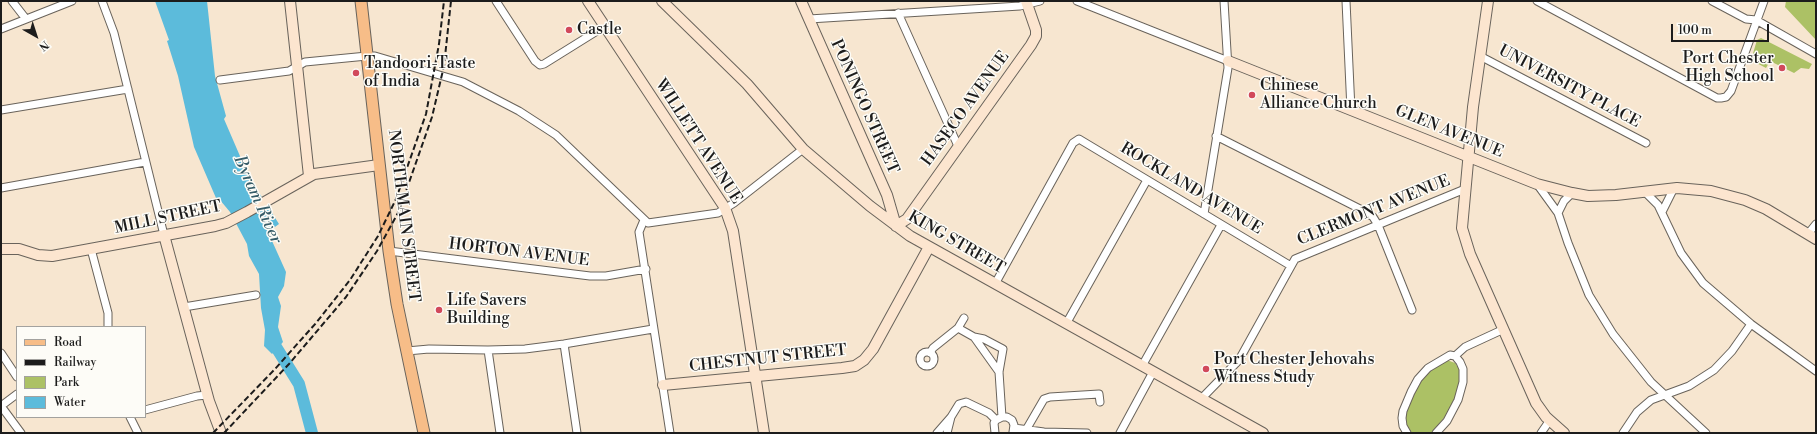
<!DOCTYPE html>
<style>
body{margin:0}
#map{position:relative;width:1817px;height:434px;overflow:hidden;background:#f7e6d0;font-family:"Libre Bodoni",serif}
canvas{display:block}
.frame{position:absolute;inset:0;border:2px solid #1c1c1c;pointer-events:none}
.legend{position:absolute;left:16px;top:326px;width:130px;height:92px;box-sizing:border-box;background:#fdfcf7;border:1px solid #a3a29f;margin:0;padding:5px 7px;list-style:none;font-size:12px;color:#1c1c1c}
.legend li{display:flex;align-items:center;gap:8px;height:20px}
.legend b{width:20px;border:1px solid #a3a29f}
.north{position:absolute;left:16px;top:16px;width:40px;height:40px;-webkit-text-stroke:3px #fdfcf7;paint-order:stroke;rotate:141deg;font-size:11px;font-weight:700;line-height:16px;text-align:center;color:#1c1c1c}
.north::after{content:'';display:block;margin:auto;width:14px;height:18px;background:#1c1c1c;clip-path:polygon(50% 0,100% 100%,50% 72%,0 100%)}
.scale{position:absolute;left:1671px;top:24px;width:98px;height:18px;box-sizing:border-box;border:2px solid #1c1c1c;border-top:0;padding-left:5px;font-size:12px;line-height:14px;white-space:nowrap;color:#1c1c1c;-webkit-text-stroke:3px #fdfcf7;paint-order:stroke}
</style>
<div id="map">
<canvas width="1817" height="434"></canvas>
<div class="frame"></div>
<ul class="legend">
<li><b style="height:5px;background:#f7bd88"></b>Road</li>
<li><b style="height:5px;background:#1c1c1c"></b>Railway</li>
<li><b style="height:11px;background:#acc165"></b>Park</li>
<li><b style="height:11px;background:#5cbbdb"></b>Water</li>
</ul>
<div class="north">N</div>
<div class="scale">100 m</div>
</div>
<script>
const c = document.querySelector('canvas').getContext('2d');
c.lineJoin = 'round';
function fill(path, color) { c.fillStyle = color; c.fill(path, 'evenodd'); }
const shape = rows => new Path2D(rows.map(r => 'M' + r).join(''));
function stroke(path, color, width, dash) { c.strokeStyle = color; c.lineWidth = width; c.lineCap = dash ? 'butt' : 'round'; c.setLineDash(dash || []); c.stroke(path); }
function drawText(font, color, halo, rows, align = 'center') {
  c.font = font + ' "Libre Bodoni",serif'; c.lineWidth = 3; c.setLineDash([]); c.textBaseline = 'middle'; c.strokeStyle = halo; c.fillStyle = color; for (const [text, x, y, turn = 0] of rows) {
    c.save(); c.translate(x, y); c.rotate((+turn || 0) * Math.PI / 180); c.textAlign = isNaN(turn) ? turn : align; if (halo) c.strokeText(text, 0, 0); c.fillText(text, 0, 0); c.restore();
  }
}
const green = shape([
 [1786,1,1816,1,1816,40,1785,7],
 [1761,38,1812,64,1809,69,1801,68,1794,73,1770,61,1766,68,1751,60,1757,40],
 [1447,360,1455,363,1460,370,1460,386,1454,401,1444,418,1431,433,1411,433,1407,426,1405,418,1410,400,1420,382,1430,370]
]);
const water = shape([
 [155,1,207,1,215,76,226,116,224,119,249,177,279,224,268,232,286,272,284,286,278,297,281,306,278,327,283,342,272,354,264,346,265,330,261,308,259,274,249,256,247,244,230,212,220,200,216,198,194,147,178,76,167,41,169,40]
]);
const river = shape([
 [272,333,276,347,299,384,312,433]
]);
const street = shape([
 [12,1,26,19],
 [102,1,114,33,164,235],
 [496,1,535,61,540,65,544,64,605,26],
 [1077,1,1228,61],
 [1346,1,1351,110],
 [1537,1,1717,98,1721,98,1726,97,1731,91,1764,1],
 [1712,1,1746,19,1756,20,1816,54],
 [898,13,958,146],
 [809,19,1020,6,1040,1],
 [1,29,72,1],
 [1480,56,1646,143],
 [220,80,289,71,305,62,367,56,375,56,463,82,519,111,556,135,648,223,718,213,734,203,803,149],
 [1,110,128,89],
 [1216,136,1366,212,1373,217,1378,225,1412,310],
 [1537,184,1558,213,1568,243,1589,295,1613,334,1651,382,1706,433],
 [1,188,145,162],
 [1644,191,1658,205,1681,253,1703,283,1751,324,1816,371],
 [1662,212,1674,188],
 [1558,213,1564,201,1572,193],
 [1204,214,1228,68,1224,1],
 [644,220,639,232,670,433],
 [1808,234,1816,224],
 [91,249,108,313,108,327],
 [389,251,590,276,606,276,646,269],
 [995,284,1073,143,1079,139,1291,266],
 [184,307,256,295],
 [1066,324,1147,180],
 [958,328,974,337,984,339,1003,349,999,372,1002,417],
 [974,337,999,372],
 [564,344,577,433],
 [488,350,500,433],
 [407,351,429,349,488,350,525,349,564,344,653,329],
 '920 359a7 7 0 1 1 14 0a7 7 0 1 1-14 0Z',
 [1,353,17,377],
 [930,353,933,348,958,328,964,318],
 [1455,356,1465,347,1504,329],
 [1142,366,1221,225],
 [1201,399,1239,360,1295,259,1465,189],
 [1,406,21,433],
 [1,406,17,394],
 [145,410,197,396,207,395],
 [130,417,138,433],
 [951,417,959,404,966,402,989,413,996,420],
 [1014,428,1044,432,1087,433],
 [1026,430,1044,399,1050,397,1099,394,1100,402],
 [937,433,951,417,947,433],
 [995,433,994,423,996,420,1002,417,1007,417,1012,420,1014,425,1013,432],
 [1120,433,1153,372],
 [1407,433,1403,426,1402,418,1403,411,1411,392,1418,379,1428,368,1450,355,1455,356,1460,362,1463,369,1463,382,1458,400,1447,421,1436,433],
 [1541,433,1550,420],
 [1623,433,1637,412,1651,400,1689,386,1714,370,1732,351,1751,324]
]);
const secondary = shape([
 [290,1,309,176],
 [588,1,725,208,733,231,764,433],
 [662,1,747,84,803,149,870,206,910,236,1263,433],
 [801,1,887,195,896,226,907,219,1031,45,1036,36,1036,30,1026,1],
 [1488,1,1473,107,1462,228,1470,254,1536,403,1546,417,1564,433],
 [1228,61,1537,184,1572,193,1588,196,1616,195,1677,188,1711,191,1745,200,1766,209,1816,239],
 [164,235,209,401,221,433],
 [1,249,19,249,38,255,52,256,215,226,226,223,247,212,314,174,379,165],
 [663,385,842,368,855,366,864,360,873,349,929,247]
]);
const primary = shape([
 [361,1,389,251,397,304,424,433]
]);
const rail = shape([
 [213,433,275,369,316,323,350,280,378,236,396,199,426,114,439,44,444,1],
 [224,433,289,364,346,297,377,251,399,211,432,117,444,66,451,1]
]);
const markers = [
 [569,30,4,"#d1495b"],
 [1782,68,4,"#d1495b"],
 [356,73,4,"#d1495b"],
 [1252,95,4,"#d1495b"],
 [439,310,4,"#d1495b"],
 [1206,369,4,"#d1495b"]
];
const poiNames = [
 ["Castle",577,30],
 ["Port Chester",1774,59,"right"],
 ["High School",1774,77,"right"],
 ["Tandoori-Taste",364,64],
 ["of India",364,82],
 ["Chinese",1260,86],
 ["Alliance Church",1260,104],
 ["Life Savers",447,301],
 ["Building",447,319],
 ["Port Chester Jehovahs",1214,360],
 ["Witness Study",1214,378]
];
const streetNames = [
 ["UNIVERSITY PLACE",1569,87,28],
 ["PONINGO STREET",864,107,66],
 ["HASECO AVENUE",966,109,-54],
 ["GLEN AVENUE",1449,132,22],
 ["WILLETT AVENUE",698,142,57],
 ["ROCKLAND AVENUE",1191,189,31],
 ["CLERMONT AVENUE",1374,211,-22],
 ["NORTH MAIN STREET",403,216,83],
 ["MILL STREET",168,218,-12],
 ["KING STREET",956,243,30],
 ["HORTON AVENUE",519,253,7],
 ["CHESTNUT STREET",768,359,-6]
];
const waterNames = [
 ["Byram River",257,200,66]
];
fill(green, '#acc165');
fill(water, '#5cbbdb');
stroke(river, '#5cbbdb', 12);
stroke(street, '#69635b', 9);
stroke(secondary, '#69635b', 12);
stroke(primary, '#69635b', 13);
stroke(street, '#fff', 7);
stroke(secondary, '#fce5cf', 10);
stroke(primary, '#f7bd88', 11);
stroke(rail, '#1c1c1c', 2, [6, 3]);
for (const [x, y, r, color] of markers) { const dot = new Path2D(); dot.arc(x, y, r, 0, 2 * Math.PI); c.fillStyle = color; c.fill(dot); stroke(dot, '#fdfcf7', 1.5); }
drawText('16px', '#1c1c1c', '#fdfcf7', poiNames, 'left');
drawText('16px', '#1c1c1c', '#fdfcf7', streetNames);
drawText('italic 17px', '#365c68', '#fdfcf7', waterNames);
</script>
